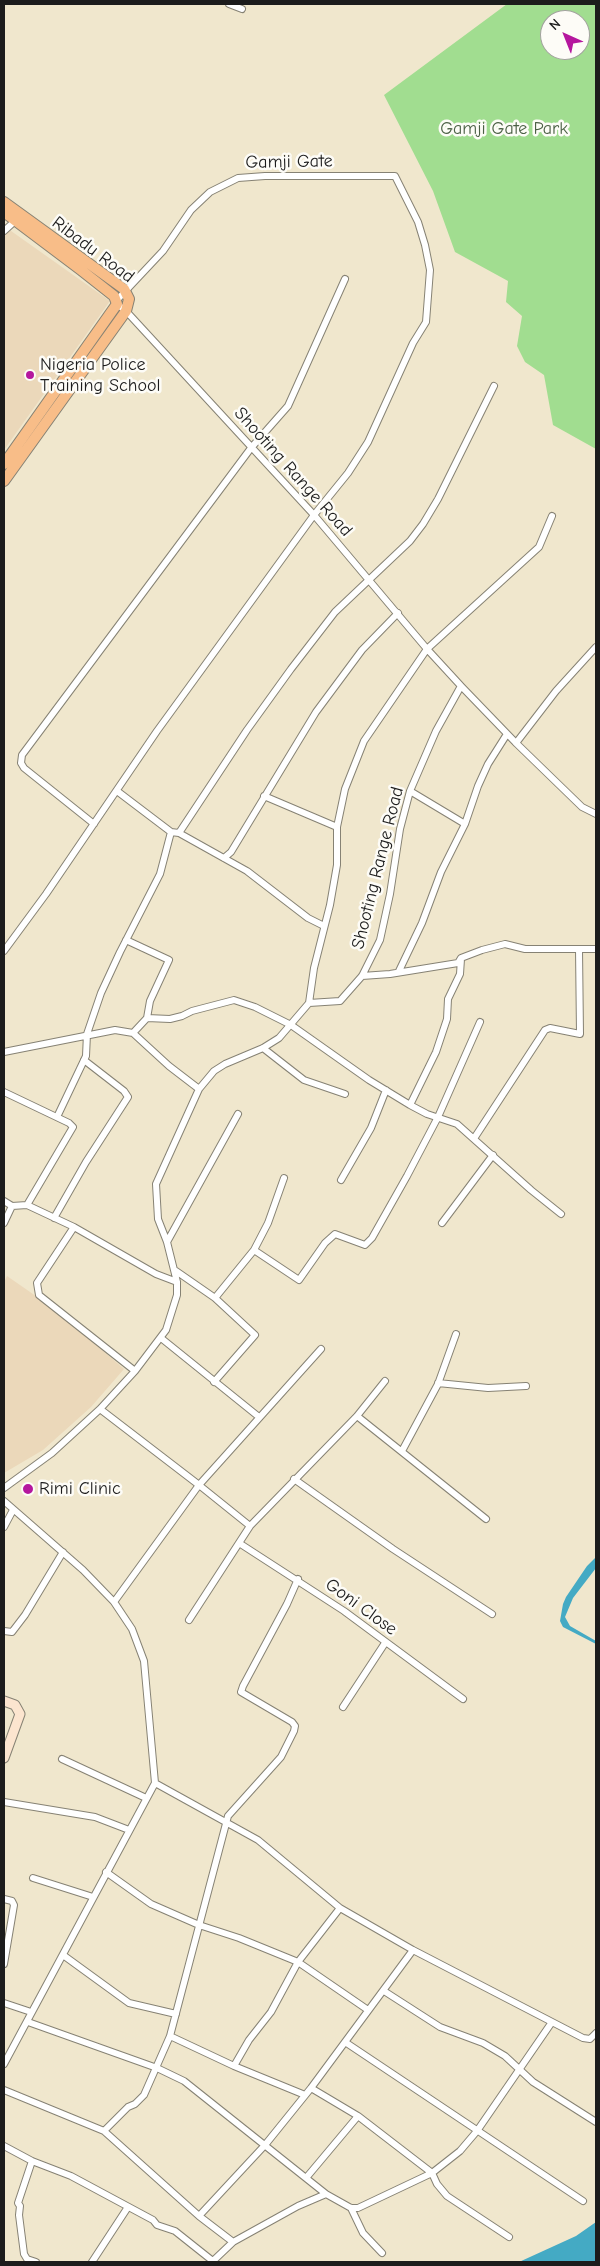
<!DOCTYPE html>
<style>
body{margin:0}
#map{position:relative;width:600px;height:2266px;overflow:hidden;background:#f0e7cd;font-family:"Comic Neue",sans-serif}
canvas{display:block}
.frame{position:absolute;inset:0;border:5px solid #1c1c1c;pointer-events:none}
.north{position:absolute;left:540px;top:10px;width:50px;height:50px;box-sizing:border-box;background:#fdfcf7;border:1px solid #a3a29f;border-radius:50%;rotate:316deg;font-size:14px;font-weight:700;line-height:20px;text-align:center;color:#1c1c1c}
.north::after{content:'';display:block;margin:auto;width:18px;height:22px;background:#b5179e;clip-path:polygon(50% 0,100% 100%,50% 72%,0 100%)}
</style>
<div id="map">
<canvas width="600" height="2266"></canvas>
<div class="frame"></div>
<div class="north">N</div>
</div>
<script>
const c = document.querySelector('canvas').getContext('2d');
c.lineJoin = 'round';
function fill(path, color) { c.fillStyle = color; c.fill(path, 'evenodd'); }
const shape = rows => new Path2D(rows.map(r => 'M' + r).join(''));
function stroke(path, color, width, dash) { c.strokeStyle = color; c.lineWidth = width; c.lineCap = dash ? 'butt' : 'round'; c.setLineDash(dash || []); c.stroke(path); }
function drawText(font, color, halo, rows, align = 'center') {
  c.font = font + ' "Comic Neue",sans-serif'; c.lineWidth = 5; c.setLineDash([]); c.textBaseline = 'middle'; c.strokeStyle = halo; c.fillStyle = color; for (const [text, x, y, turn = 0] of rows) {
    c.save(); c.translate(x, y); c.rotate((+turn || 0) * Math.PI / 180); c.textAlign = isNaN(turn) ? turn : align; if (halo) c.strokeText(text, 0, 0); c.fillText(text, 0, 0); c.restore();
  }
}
const built = shape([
 [4,226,110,301,4,450],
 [7,1276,56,1310,124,1369,91,1407,43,1450,4,1473,4,1282]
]);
const green = shape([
 [507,4,596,4,596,449,553,425,544,375,525,362,517,346,522,316,506,302,508,281,455,252,433,191,384,95],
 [550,20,580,20,580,50,550,50]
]);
const water = shape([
 [596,1557,596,1568,573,1598,565,1617,570,1626,596,1641,596,1644,563,1627,560,1621,563,1604,566,1597,587,1566],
 [596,2222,596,2262,519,2262,576,2236]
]);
const street = shape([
 [229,4,242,9],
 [4,231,15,221],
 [461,686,516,743,582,807,596,814],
 [516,743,556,691,596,647],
 [117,791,171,832,179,833,247,871,308,918,324,926],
 [410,791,465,824],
 [264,796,337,827],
 [94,824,24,768,21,763,22,755,251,448,288,406,345,279],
 [179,833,247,730,291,669,335,612,410,541,423,524,438,499,494,386],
 [224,858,231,852,316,712,362,650,398,613],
 [126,940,169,960,150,1001,147,1018],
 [4,951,46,894,157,731,314,515,348,473,368,442,413,343,426,322,430,270,425,245,418,222,395,176,265,176,238,178,210,192,191,210,163,251,117,300],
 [399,971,422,923,441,872,465,824,478,786,488,764,507,734],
 [362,976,390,974,458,963,461,958,482,950,505,944,525,949,596,949],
 [309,1003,314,968,330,905,337,865,337,827,345,789,364,741,427,649,539,547,552,516],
 [133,1033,147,1018,170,1019,182,1016,192,1011,234,1000,255,1007,291,1025,369,1080,410,1105,427,1114,457,1124,531,1190,561,1214],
 [263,1048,304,1080,345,1094],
 [4,1052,115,1030,133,1033,169,1066,199,1089],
 [4,1092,69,1123,73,1127,27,1205],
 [410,1105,436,1052,447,1019,448,999,460,974,461,959],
 [57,1117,86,1056,87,1034,101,993,120,952,160,874,171,832],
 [475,1137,545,1030,550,1028,580,1034,579,949],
 [341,1180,371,1128,386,1090],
 [4,1201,12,1206,27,1205,74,1227,156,1274,177,1282],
 [54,1218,86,1162,128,1097,124,1091,84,1060],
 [4,1223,12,1206],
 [442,1223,493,1155],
 [74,1227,37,1283,39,1295,135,1371],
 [167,1242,238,1114],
 [254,1250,299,1280,325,1243,335,1234,365,1245,372,1238,407,1176,438,1117,480,1022],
 [176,1271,215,1298,255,1335,214,1382],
 [215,1298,254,1250,268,1223,284,1178],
 [161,1338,259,1417],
 [438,1383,488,1388,526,1386],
 [100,1409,199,1485,250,1526],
 [357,1416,486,1519],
 [402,1451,438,1384,456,1334],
 [294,1479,393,1549,492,1614],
 [4,1488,52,1453,100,1409,135,1371,166,1330,177,1295,177,1282,167,1242,158,1219,156,1184,199,1089,214,1071,225,1064,263,1048,279,1038,309,1003,340,1001,362,976,380,940,390,894,400,829,410,791,436,731,461,686,427,649,314,515,126,311,117,304],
 [4,1501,83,1570,114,1602,132,1629,144,1661,155,1783,4,2064],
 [4,1527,13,1510],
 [239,1543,344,1611,463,1699],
 [114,1602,199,1485,321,1349],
 [189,1620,250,1526,357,1416,385,1381],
 [4,1631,12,1632,25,1615,63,1552],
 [343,1707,385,1643],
 [62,1759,146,1798],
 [155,1783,258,1840,340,1908,413,1950,583,2038,590,2039,596,2033],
 [4,1802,95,1817,129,1830],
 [106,1872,151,1904,199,1925,239,1938,298,1962,368,2010],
 [33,1878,93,1897],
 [4,1899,12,1901,14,1905,4,1964],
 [63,1955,129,2003,176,2014],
 [384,1991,440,2027,483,2043,505,2056,533,2082,596,2122],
 [4,2003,31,2012],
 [28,2022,157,2068,184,2081,326,2194,351,2208,358,2208,432,2173,460,2151,477,2131,552,2022],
 [170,2036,234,2066,305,2095],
 [345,2042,583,2201],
 [234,2066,249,2040,271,2012,298,1962,340,1908],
 [311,2088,358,2116,432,2173,437,2184,447,2196,509,2237],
 [4,2090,104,2131,199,2216,233,2242],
 [104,2131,128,2107,135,2104,144,2095,170,2036,228,1816,281,1757,294,1731,295,1726,292,1722,241,1692,243,1686,287,1604,298,1579],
 [4,2146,32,2161,71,2176,153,2220,157,2225,175,2231,214,2262],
 [32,2161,18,2203,20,2206,19,2215,24,2254,27,2259,36,2262],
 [306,2178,358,2116],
 [351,2208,363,2233,382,2253],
 [199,2216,265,2145,311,2088,413,1950],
 [213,2261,233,2242,298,2206,326,2194],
 [92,2262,128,2207]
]);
const secondary = shape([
 [4,1701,15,1705,20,1714,4,1758]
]);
const primary = shape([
 [4,202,124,289,129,299,126,311,4,481],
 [4,212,81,270,114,296,117,304,4,464]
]);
const markers = [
 [30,375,5,"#b5179e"],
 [28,1489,6,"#b5179e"]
];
const parkNames = [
 ["Gamji Gate Park",504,129]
];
const streetNames = [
 ["Gamji Gate",289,162,-1],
 ["Ribadu Road",93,250,37],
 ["Shooting Range Road",293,472,48],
 ["Shooting Range Road",378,868,-76],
 ["Goni Close",361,1607,36]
];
const poiNames = [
 ["Nigeria Police",40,365],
 ["Training School",40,386],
 ["Rimi Clinic",39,1489]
];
fill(built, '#ebd8ba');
fill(green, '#a1dd90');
fill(water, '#44aac4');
stroke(street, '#868274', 8);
stroke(secondary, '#868274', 11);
stroke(primary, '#868274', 12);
stroke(street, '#fff', 6);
stroke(secondary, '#fce5cf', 9);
stroke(primary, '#f8bd88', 10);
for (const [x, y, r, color] of markers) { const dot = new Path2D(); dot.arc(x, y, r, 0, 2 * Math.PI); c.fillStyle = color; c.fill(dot); stroke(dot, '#fdfcf7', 2); }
drawText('18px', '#4b6045', '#fdfcf7', parkNames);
drawText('18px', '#1c1c1c', '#fdfcf7', streetNames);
drawText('18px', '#1c1c1c', '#fdfcf7', poiNames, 'left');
</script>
